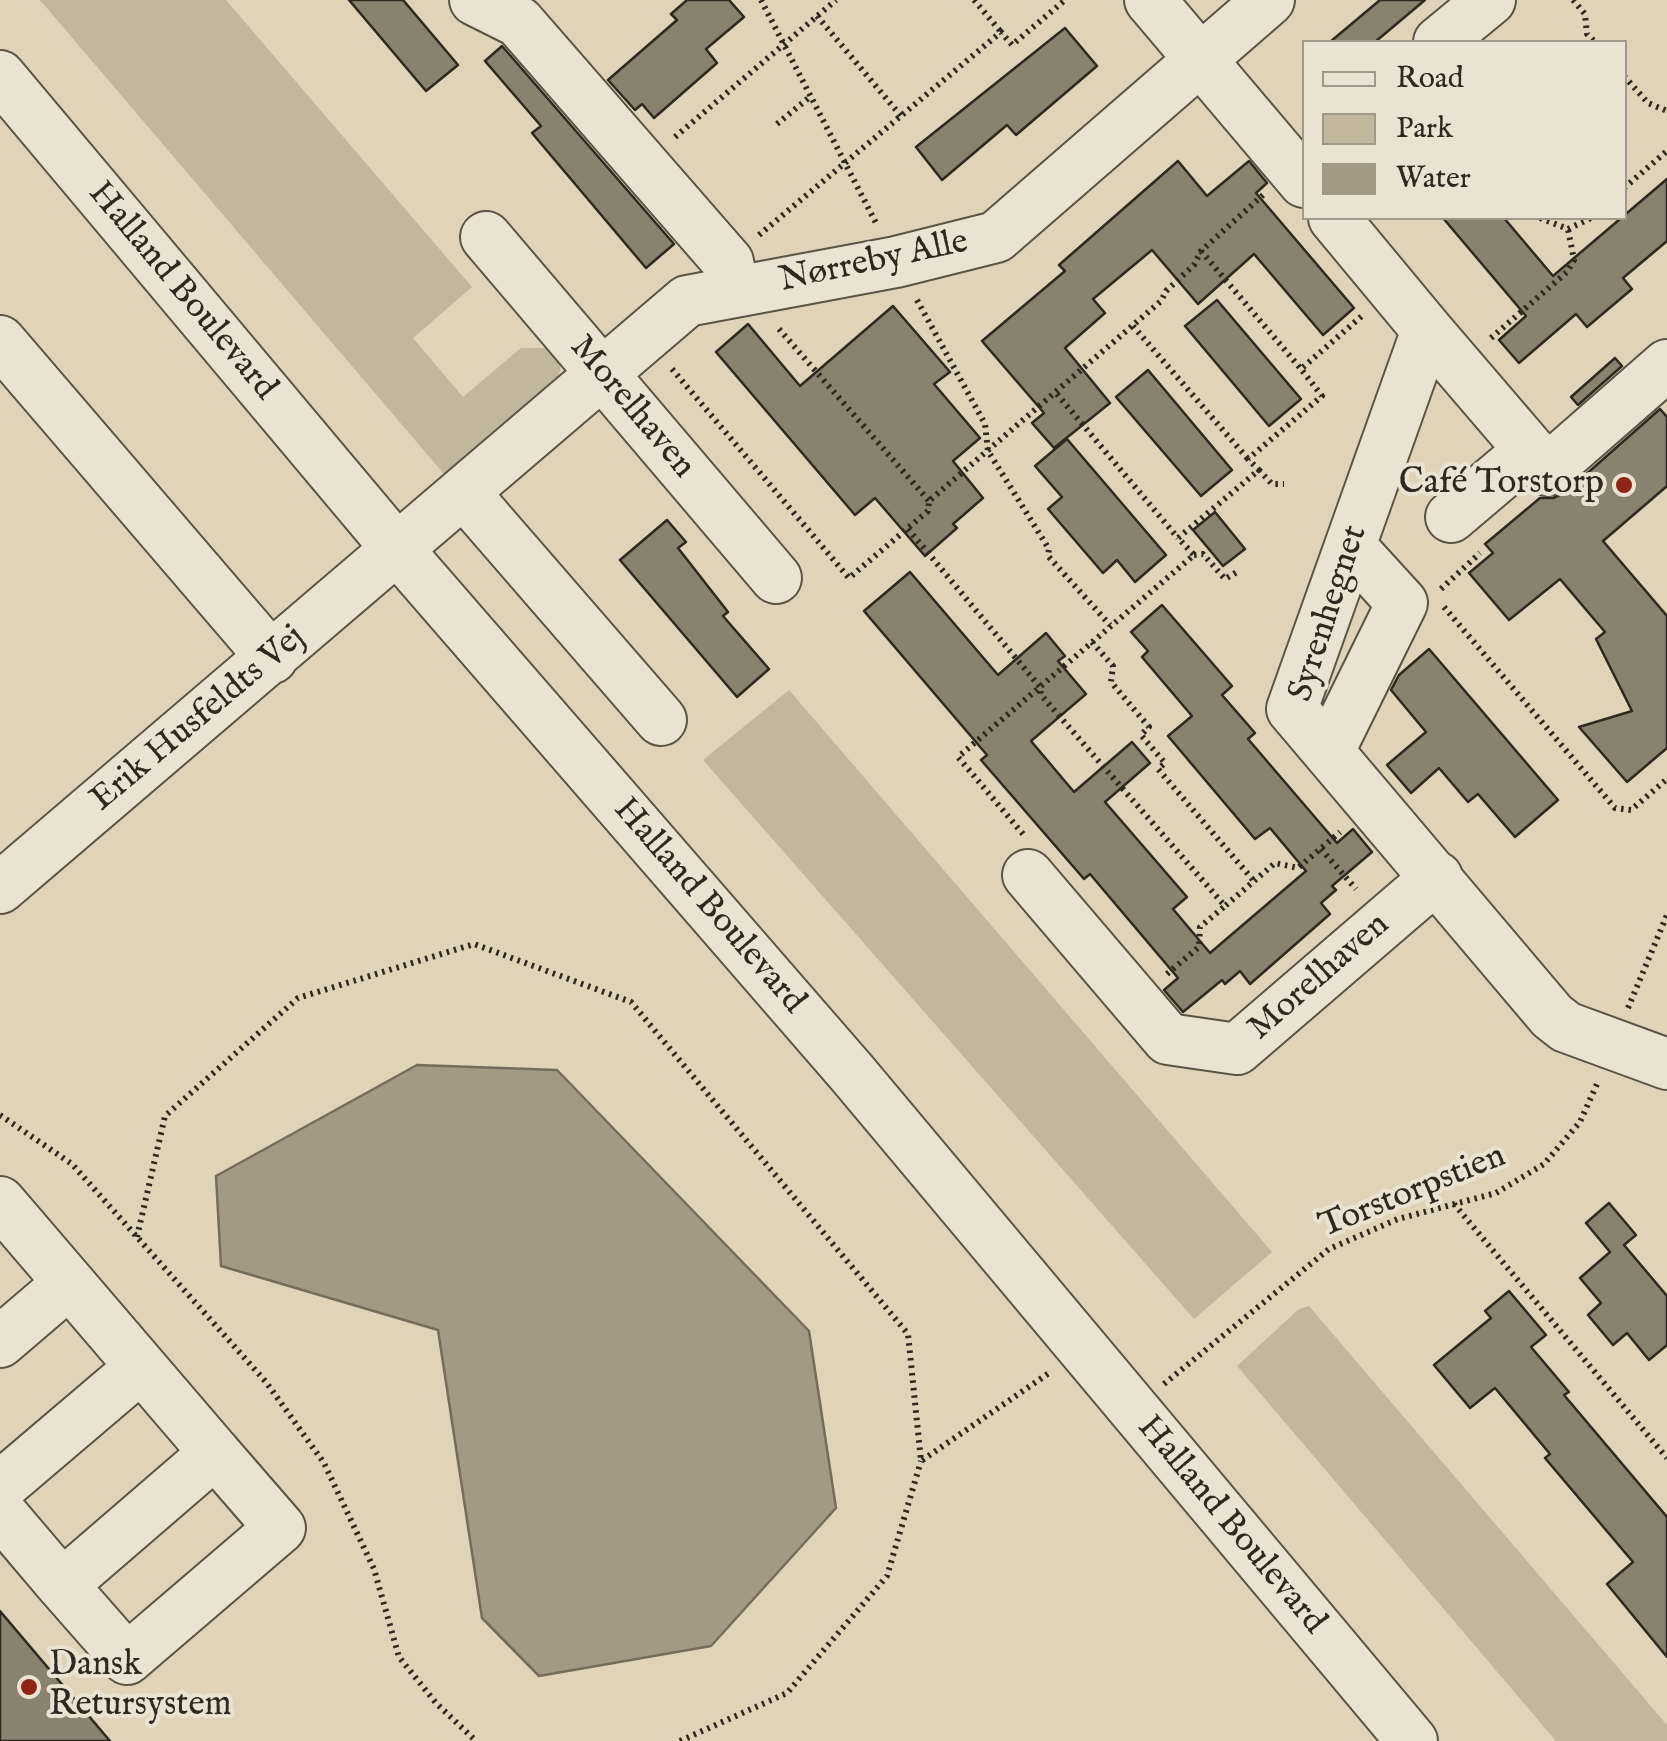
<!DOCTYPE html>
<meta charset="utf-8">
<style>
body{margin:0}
#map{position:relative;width:1667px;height:1741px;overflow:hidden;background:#e0d3ba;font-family:"IM FELL English",serif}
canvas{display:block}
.legend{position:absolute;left:1302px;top:40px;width:325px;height:180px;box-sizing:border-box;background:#ebe2d2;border:2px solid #a0988a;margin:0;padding:12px 18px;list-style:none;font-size:30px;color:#2f281e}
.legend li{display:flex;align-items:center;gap:20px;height:50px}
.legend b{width:50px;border:2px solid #a0988a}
</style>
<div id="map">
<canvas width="1667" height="1741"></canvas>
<ul class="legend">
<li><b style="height:12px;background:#ebe2d2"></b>Road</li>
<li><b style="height:28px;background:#c2b69f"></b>Park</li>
<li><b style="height:28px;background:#a49985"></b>Water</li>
</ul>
</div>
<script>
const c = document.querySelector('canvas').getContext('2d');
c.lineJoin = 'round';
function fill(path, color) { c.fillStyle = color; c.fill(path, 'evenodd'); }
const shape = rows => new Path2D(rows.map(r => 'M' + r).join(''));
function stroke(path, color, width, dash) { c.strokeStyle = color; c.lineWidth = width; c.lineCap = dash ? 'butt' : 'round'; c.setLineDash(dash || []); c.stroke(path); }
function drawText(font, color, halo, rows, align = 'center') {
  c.font = font + ' "IM FELL English",serif'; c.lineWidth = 8; c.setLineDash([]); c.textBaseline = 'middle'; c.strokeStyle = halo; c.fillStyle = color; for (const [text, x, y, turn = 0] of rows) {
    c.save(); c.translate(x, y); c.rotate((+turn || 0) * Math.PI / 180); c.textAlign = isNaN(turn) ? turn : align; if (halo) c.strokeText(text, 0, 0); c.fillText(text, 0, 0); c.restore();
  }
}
const green = shape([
 [40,0,226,0,472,287,413,338,463,397,521,348,547,348,561,365,556,388,449,480],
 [789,690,1272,1252,1194,1319,703,760],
 [1309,1306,1667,1725,1667,1741,1556,1741,1237,1366,1299,1309]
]);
const water = shape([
 [417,1065,557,1070,809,1331,836,1508,711,1646,539,1676,482,1618,438,1330,221,1266,216,1176,417,1065]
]);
const building = shape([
 [349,0,403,0,458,65,426,91,349,0],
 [687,0,729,0,744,17,706,49,717,63,654,118,642,104,635,110,608,80,677,20,671,14,687,0],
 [1380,0,1425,0,1375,42,1330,42,1380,0],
 [1065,28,1097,66,1016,135,1007,125,942,180,916,147,1065,28],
 [502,46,674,244,646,268,532,133,541,126,485,61,502,46],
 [1178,161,1207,196,1249,161,1267,183,1256,193,1354,308,1323,335,1254,254,1198,304,1152,250,1093,299,1105,313,1065,348,1110,403,1054,448,1032,423,1044,413,982,341,1065,271,1059,265,1178,161],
 [1667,179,1667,241,1623,278,1632,289,1587,327,1576,314,1519,363,1499,340,1526,316,1443,218,1504,218,1553,276,1667,179],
 [1217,300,1301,399,1269,426,1185,326,1217,300],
 [893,306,950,372,934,384,980,438,953,461,983,498,953,524,957,528,925,556,875,498,855,515,716,352,748,324,800,386,893,306],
 [1615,358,1622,366,1578,405,1571,397,1615,358],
 [1148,370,1232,470,1201,496,1116,397,1148,370],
 [1660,409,1667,417,1667,486,1603,541,1667,616,1667,748,1627,782,1579,727,1632,711,1596,639,1605,632,1560,579,1509,620,1469,573,1493,553,1485,544,1540,498,1553,498,1566,492,1660,409],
 [1067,439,1166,555,1135,582,1117,560,1103,573,1048,509,1062,497,1035,466,1067,439],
 [1215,512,1245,549,1223,566,1193,530,1215,512],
 [667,520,686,542,678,548,728,612,723,616,769,669,737,697,620,560,667,520],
 [910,572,998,675,1046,633,1065,656,1058,661,1086,694,1031,741,1074,792,1132,742,1150,763,1105,802,1187,897,1173,909,1210,953,1306,871,1270,828,1255,839,1168,736,1192,716,1142,657,1148,651,1131,632,1162,605,1232,686,1222,695,1255,733,1248,739,1337,843,1353,829,1372,852,1332,886,1336,890,1321,903,1330,914,1250,984,1240,971,1225,984,1222,980,1183,1012,1164,990,1178,978,1090,874,1084,879,981,760,987,755,864,611,910,572],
 [1429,649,1558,800,1515,837,1478,794,1468,802,1439,768,1411,793,1387,765,1426,732,1391,690,1399,675,1429,649],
 [1609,1203,1636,1235,1624,1245,1667,1296,1667,1345,1649,1360,1627,1333,1613,1345,1588,1315,1601,1303,1580,1278,1610,1252,1586,1223,1609,1203],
 [1509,1291,1546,1335,1531,1347,1569,1392,1564,1395,1667,1517,1667,1657,1607,1584,1633,1562,1545,1458,1550,1454,1495,1388,1470,1408,1434,1365,1491,1318,1485,1311,1509,1291],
 [0,1611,110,1741,0,1741,0,1611]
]);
const path = shape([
 [761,0,876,223],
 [974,0,1001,32],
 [1573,0,1585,14,1587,34,1595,42],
 [817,16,901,116],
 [1624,76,1648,103,1667,111],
 [777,124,811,96],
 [675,137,836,0],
 [1624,188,1667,151],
 [1540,218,1568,229,1591,218],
 [759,235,1001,32,1012,45,1065,0],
 [1201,251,1301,369],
 [917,300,985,424,988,451,1049,549,1048,556,1110,625],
 [1133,326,1248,459],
 [779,329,929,501],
 [1491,338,1567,272,1574,260,1568,229],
 [672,369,849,578,928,511,929,501,1161,301,1166,291,1194,265,1201,251,1263,195],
 [1057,394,1178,538],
 [1259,470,1272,484,1284,484],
 [908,529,1040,687,1041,695,1225,906,1275,863,1298,868,1340,832],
 [1194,555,1203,554,1225,579,1237,572],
 [1441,589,1480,553],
 [1444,607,1615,808,1631,810,1667,779],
 [1092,642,1113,666,1111,682,1149,727,1141,735,1165,763,1158,769,1254,881],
 [1023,834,958,757,1194,555,1178,538,1259,470,1248,459,1322,396,1301,369,1363,315],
 [1321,849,1356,889],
 [1167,974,1199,947,1200,927,1225,906],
 [1628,1008,1667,915],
 [0,1115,72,1164,266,1382,324,1463,374,1569,399,1657,436,1703,476,1741],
 [1454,1204,1667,1458],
 [137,1237,165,1116,298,998,474,944,631,1002,908,1334,921,1461,1049,1373],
 [1164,1384,1329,1249,1398,1219,1496,1193,1544,1164,1580,1122,1597,1084],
 [680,1741,787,1693,887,1576,921,1461]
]);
const minor = shape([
 [475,0,519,22,728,262,734,292],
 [1150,0,1304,182],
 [1439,42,1490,0],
 [0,76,398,550,852,1073,1412,1741],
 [1334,218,1427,330,1292,709,1552,1016,1566,1027,1667,1064],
 [486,237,776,578],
 [1427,330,1547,470,1667,365],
 [0,341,272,658],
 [465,494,661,720],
 [1451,517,1530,450],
 [1329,751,1402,603,1350,546],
 [1028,875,1168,1039,1237,1049,1437,877],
 [0,888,687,301,896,262,996,237,1269,0],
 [0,1202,215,1453,62,1585,0,1512],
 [0,1342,69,1283],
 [0,1487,141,1367],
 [62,1585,127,1659,280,1528,215,1453]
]);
const markers = [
 [1624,485,10,"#8f2418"],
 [29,1687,10,"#8f2418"]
];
const streetNames = [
 ["Nørreby Alle",874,263,-12],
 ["Halland Boulevard",181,292,50],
 ["Morelhaven",631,408,50],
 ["Syrenhegnet",1330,614,-72],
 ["Erik Husfeldts Vej",199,720,-40],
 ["Halland Boulevard",708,907,49],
 ["Morelhaven",1320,978,-41],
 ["Torstorpstien",1413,1193,-22],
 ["Halland Boulevard",1230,1526,50]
];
const poiNames = [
 ["Café Torstorp",1604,485],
 ["Dansk",49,1667,"left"],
 ["Retursystem",49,1707,"left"]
];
fill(green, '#c2b69f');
fill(water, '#a49985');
stroke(water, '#756c5c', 2.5);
fill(building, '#8b816f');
stroke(building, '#2f281e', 2.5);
stroke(minor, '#5b5345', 54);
stroke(path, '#2f281e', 6, [2.5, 5]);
stroke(minor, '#ebe2d2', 50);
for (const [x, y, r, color] of markers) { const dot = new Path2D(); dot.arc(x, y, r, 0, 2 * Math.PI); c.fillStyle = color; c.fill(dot); stroke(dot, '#ebe2d2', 4); }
drawText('35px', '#2f281e', '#ebe2d2', streetNames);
drawText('35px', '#2f281e', '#ebe2d2', poiNames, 'right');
</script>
